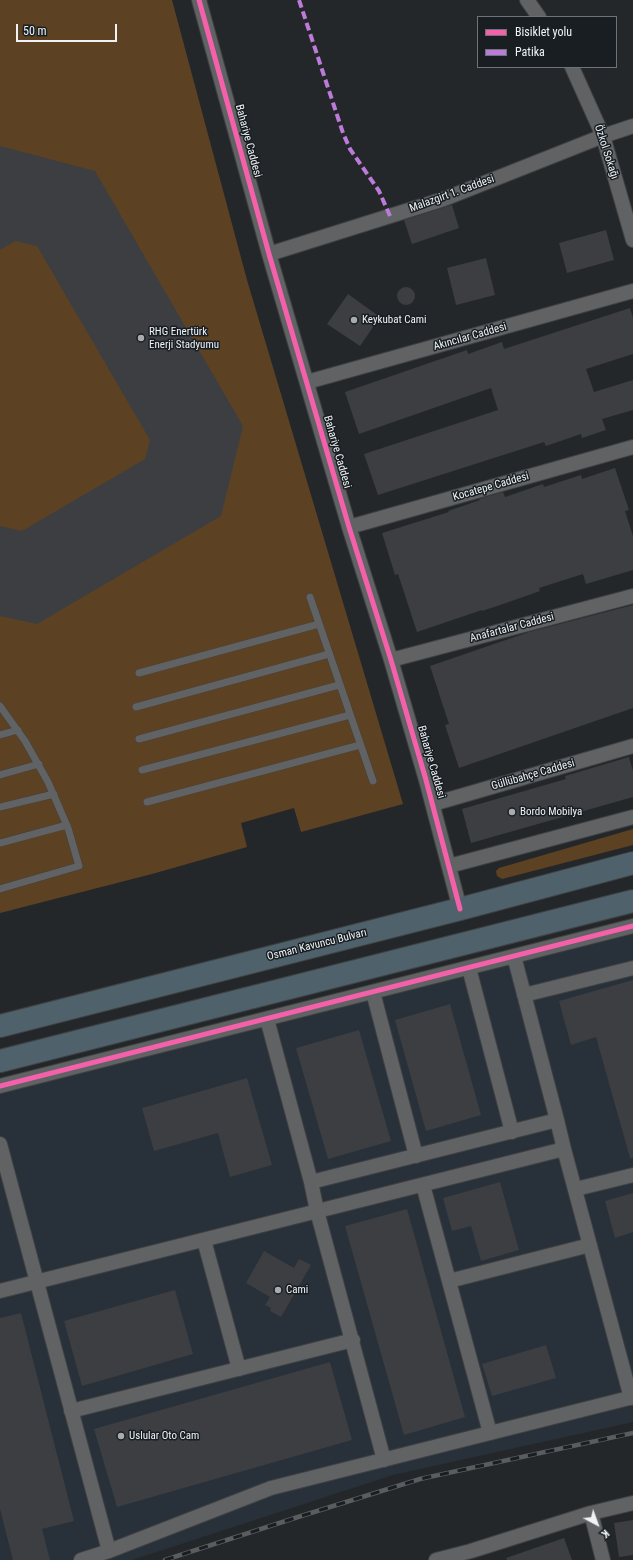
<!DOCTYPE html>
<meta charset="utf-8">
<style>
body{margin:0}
#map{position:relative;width:633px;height:1560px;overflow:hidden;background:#24272a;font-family:"Roboto Condensed",sans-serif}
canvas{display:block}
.legend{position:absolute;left:477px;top:16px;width:140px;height:52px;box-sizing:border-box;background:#181e22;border:1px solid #6e7377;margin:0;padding:5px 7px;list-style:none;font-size:12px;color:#eff3f6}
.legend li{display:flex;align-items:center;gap:8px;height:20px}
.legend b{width:20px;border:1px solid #6e7377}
.north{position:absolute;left:577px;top:1504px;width:40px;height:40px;-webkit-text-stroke:3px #181e22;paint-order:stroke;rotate:139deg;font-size:11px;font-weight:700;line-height:16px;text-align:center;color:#eff3f6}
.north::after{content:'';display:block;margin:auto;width:14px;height:18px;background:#eff3f6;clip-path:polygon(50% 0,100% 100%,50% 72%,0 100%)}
.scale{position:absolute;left:16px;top:24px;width:101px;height:18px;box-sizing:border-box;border:2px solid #eff3f6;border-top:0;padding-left:5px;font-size:12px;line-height:14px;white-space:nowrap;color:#eff3f6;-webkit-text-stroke:3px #181e22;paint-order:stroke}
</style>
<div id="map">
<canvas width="633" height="1560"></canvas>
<ul class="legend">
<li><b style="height:5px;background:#f560ab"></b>Bisiklet yolu</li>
<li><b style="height:5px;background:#bd7bd9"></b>Patika</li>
</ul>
<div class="north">K</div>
<div class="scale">50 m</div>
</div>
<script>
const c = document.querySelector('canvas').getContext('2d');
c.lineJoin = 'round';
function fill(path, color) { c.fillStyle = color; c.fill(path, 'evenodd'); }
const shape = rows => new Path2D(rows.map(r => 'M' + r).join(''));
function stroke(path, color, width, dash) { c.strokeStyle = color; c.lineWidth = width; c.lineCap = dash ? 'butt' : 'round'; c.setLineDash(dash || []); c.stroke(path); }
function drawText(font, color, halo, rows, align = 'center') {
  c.font = font + ' "Roboto Condensed",sans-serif'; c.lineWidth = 3; c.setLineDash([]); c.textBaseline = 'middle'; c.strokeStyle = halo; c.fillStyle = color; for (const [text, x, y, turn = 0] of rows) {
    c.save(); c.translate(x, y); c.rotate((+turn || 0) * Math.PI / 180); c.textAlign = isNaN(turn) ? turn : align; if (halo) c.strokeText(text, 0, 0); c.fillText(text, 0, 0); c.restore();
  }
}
const built = shape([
 [633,921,633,1422,393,1475,132,1560,0,1560,0,1091]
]);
const green = shape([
 [0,0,172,0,247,280,403,804,301,832,294,808,241,823,247,847,152,874,0,913],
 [633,829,633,845,502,879,497,876,496,871,499,868]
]);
const building = shape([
 [0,146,95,171,243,426,221,516,37,624,0,616,0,526,22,531,145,459,150,440,37,246,15,241,0,250],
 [452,205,459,228,412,244,404,220],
 [606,230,614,260,567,273,559,243],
 [486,258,495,295,456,305,447,268],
 '397 296a9 9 0 1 1 18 0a9 9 0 1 1-18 0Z',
 [348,294,380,317,360,346,327,324],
 [630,308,633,318,633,354,586,369,594,392,633,380,633,410,602,419,606,430,582,438,581,434,546,446,544,442,378,495,364,454,498,410,491,388,359,434,345,392,467,350,468,354,502,342,504,349],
 [615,468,629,510,625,511,633,536,633,570,586,584,583,574,539,588,540,591,506,603,482,611,482,610,417,632,398,574,395,575,382,533,449,512,448,511,480,500,479,499,503,492,505,497,543,484,544,487,581,475,582,479],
 [633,605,633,708,459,768,445,725,449,724,430,666,529,632],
 [629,757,633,771,633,797,471,843,462,809,566,779,565,776],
 [633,980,633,1158,630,1158,596,1037,571,1045,559,1001],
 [450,1004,481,1115,426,1131,395,1020],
 [359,1030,391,1141,328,1159,296,1048],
 [247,1078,272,1165,230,1177,218,1133,154,1151,142,1108],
 [500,1182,519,1250,481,1261,471,1226,452,1231,443,1198],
 [633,1193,633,1232,615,1238,605,1201],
 [407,1209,465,1417,404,1435,345,1226],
 [264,1251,294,1268,299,1259,311,1265,281,1317,270,1311,271,1308,265,1305,270,1297,246,1283],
 [175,1290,193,1354,82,1386,64,1321],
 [21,1313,74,1521,42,1529,50,1560,13,1560,0,1509,0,1318],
 [546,1345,556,1378,492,1396,482,1364],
 [330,1362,352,1440,117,1507,94,1429],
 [633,1520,633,1555,619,1557,614,1523],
 [564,1538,572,1560,507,1560,506,1558]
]);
const lane = shape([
 [310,597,373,781],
 [139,673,319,624],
 [0,706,25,741,48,782,68,828,79,866,0,889],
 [136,707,329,654],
 [0,735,18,730],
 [139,739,339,685],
 [142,770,350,715],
 [0,775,39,764],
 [147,802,360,745],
 [0,807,54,794],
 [0,843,67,825]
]);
const street = shape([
 [199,0,269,254,349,527,391,660,426,780,460,909],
 [527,0,539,17],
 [572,67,603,136,633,240],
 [269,254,444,199,603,136,633,126],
 [307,382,633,291],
 [349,527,633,447],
 [391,660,633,596],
 [433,804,633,746],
 [449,866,633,817],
 [514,956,557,1120,564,1149,631,1398],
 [469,968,512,1132],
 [373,992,416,1156],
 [524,995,633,968],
 [267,1019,311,1182,317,1211,384,1460],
 [0,1086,633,926],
 [0,1144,109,1551],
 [311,1182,557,1120],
 [423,1185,490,1433],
 [576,1189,633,1175],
 [204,1240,239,1369],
 [449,1281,590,1245],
 [0,1291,564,1149],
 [71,1411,353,1340],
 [591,1513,603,1560],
 [81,1560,109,1551,271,1488,633,1397],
 [436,1560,471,1551,591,1513,633,1503]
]);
const highway = shape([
 [0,1026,460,909,633,863],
 [0,1061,633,901]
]);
const rail = shape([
 [165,1560,298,1517,420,1479,633,1433]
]);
const quiet = shape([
 [299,0,343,133,350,149,379,191,390,216]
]);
const cycleway = shape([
 [199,0,269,254,349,527,391,660,426,780,460,909],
 [0,1086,633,926]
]);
const markers = [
 [354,320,4,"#a8acaf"],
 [141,338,4,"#a8acaf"],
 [512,812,4,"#a8acaf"],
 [278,1290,4,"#a8acaf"],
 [121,1436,4,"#a8acaf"]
];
const streetNames = [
 ["Bahariye Caddesi",248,141,75],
 ["Özkol Sokağı",606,152,72],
 ["Malazgirt 1. Caddesi",452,194,-20],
 ["Akıncılar Caddesi",470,337,-16],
 ["Bahariye Caddesi",337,452,74],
 ["Kocatepe Caddesi",491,487,-16],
 ["Anafartalar Caddesi",512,628,-15],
 ["Bahariye Caddesi",431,762,74],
 ["Güllübahçe Caddesi",533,775,-16],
 ["Osman Kavuncu Bulvarı",317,945,-14]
];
const poiNames = [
 ["Keykubat Cami",362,320],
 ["RHG Enertürk",149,332],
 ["Enerji Stadyumu",149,345],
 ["Bordo Mobilya",520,812],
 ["Cami",286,1290],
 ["Uslular Oto Cam",129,1436]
];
fill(built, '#283139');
fill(green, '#5c4223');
fill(building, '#3c3e41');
stroke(lane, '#3f4143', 8);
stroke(street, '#3f4143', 16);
stroke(highway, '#3f4143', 24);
stroke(lane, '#606264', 7);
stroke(street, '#606264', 14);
stroke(highway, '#4f616b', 22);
stroke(rail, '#5a5d60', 4.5);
stroke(rail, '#181e22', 3, [9]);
stroke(quiet, '#bd7bd9', 4, [8, 4]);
stroke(cycleway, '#f560ab', 5);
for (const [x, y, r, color] of markers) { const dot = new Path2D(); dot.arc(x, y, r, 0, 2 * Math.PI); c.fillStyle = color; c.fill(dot); stroke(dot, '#181e22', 1.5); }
drawText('11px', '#eff3f6', '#181e22', streetNames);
drawText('11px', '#eff3f6', '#181e22', poiNames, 'left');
</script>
